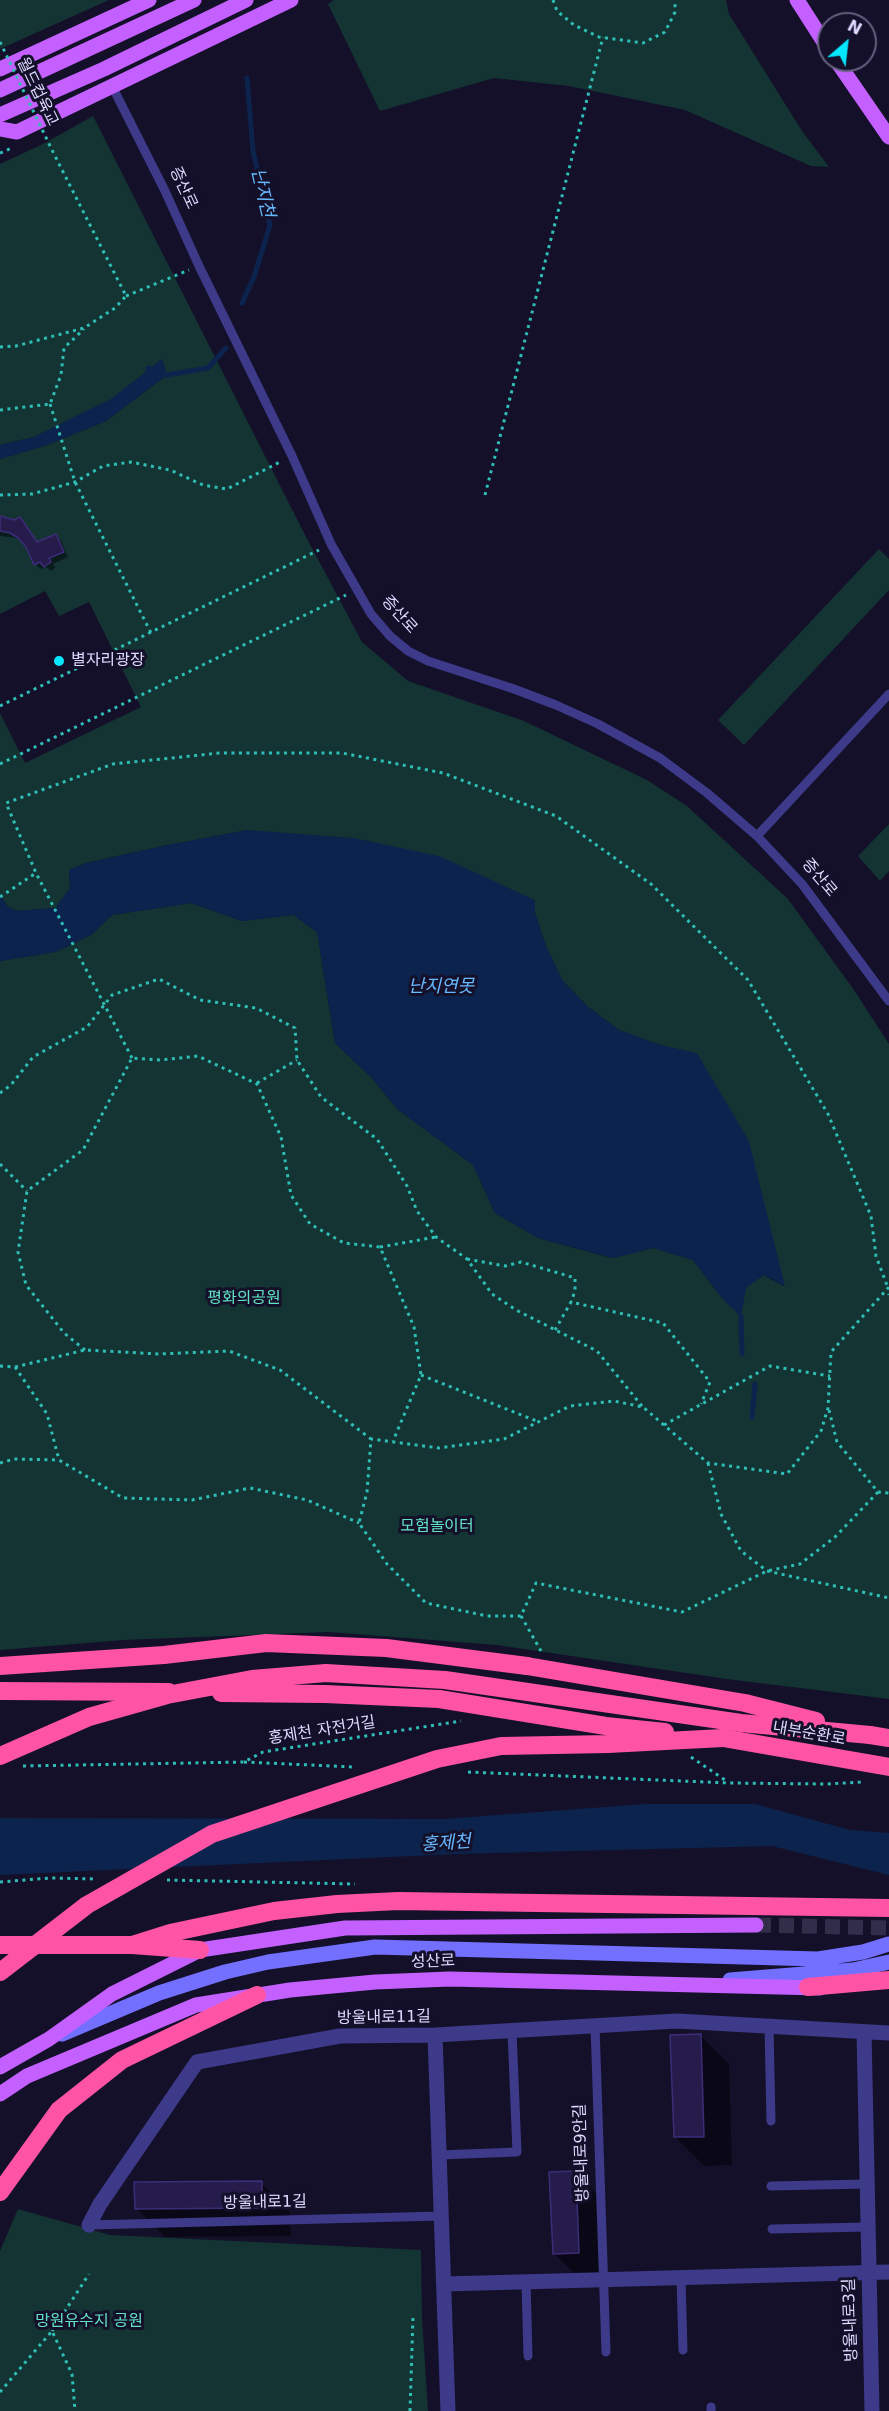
<!DOCTYPE html>
<meta charset="utf-8">
<style>
body{margin:0}
#map{position:relative;width:889px;height:2411px;overflow:hidden;background:#14102a;font-family:"DejaVu Sans",sans-serif}
canvas{display:block}
.north{position:absolute;left:817px;top:12px;width:60px;height:60px;box-sizing:border-box;background:#14102a;border:2px solid #64607f;border-radius:50%;rotate:28deg;font-size:16px;font-weight:700;line-height:24px;text-align:center;color:#ddd9ff}
.north::after{content:'';display:block;margin:auto;width:21px;height:27px;background:#05e6ff;clip-path:polygon(50% 0,100% 100%,50% 72%,0 100%)}
</style>
<div id="map">
<canvas width="889" height="2411"></canvas>
<div class="north">N</div>
</div>
<script>
const c = document.querySelector('canvas').getContext('2d');
c.lineJoin = 'round';
function fill(path, color) { c.fillStyle = color; c.fill(path, 'evenodd'); }
const shape = rows => new Path2D(rows.map(r => 'M' + r).join(''));
function stroke(path, color, width, dash) { c.strokeStyle = color; c.lineWidth = width; c.lineCap = dash ? 'butt' : 'round'; c.setLineDash(dash || []); c.stroke(path); }
function drawText(font, color, halo, rows, align = 'center') {
  c.font = font + ' "DejaVu Sans","Noto Sans KR",sans-serif'; c.lineWidth = 6; c.setLineDash([]); c.textBaseline = 'middle'; c.strokeStyle = halo; c.fillStyle = color; for (const [text, x, y, turn = 0] of rows) {
    c.save(); c.translate(x, y); c.rotate((+turn || 0) * Math.PI / 180); c.textAlign = isNaN(turn) ? turn : align; if (halo) c.strokeText(text, 0, 0); c.fillText(text, 0, 0); c.restore();
  }
}
const green = shape([
 [0,0,109,0,0,49],
 [334,0,726,0,729,14,802,131,829,167,811,166,685,110,569,86,494,78,380,111,328,4],
 [93,116,304,533,362,642,408,681,524,721,647,780,687,806,788,899,854,990,889,1044,889,1699,727,1679,497,1645,329,1632,123,1640,0,1650,0,961,55,952,91,935,112,915,191,903,242,921,293,915,317,932,335,1043,372,1078,397,1109,473,1165,495,1213,538,1238,612,1258,654,1248,693,1260,722,1298,741,1316,745,1288,763,1275,784,1286,697,1054,660,1045,619,1030,588,1007,562,980,546,946,535,913,248,830,163,846,86,863,69,870,70,888,56,908,16,911,7,906,0,895,0,713,25,763,141,707,89,602,59,616,45,591,0,614,0,459,47,445,106,421,167,375,162,359,112,399,34,437,0,445,0,164,45,143],
 [879,549,889,559,889,590,744,745,718,720],
 [889,824,889,871,880,881,858,856],
 [18,2209,110,2235,421,2250,422,2318,428,2411,0,2411,0,2251]
]);
const water = shape([
 [162,359,167,375,106,421,47,445,0,459,0,445,34,437,111,399],
 [248,830,354,838,439,856,535,900,535,913,546,946,562,980,588,1007,619,1030,660,1045,697,1053,749,1141,785,1286,764,1275,746,1288,741,1317,722,1298,693,1260,654,1248,613,1258,538,1238,495,1213,473,1165,397,1109,372,1078,335,1043,317,932,293,915,242,921,191,903,112,915,91,935,55,952,0,961,0,895,7,906,16,911,55,908,70,888,69,870,86,863,163,846],
 [646,1804,755,1804,850,1830,889,1833,889,1875,772,1846,455,1854,0,1875,0,1818,444,1819]
]);
const shadow = shape([
 [0,519,14,522,20,519,38,543,56,535,61,541,68,557,53,564,55,568,51,571,46,567,41,569,35,564,28,547,17,538,0,536],
 [700,2035,729,2064,732,2165,704,2166,675,2137],
 [575,2172,599,2196,602,2277,578,2277,554,2254],
 [261,2183,290,2212,291,2236,165,2237,136,2208]
]);
const stream = shape([
 [242,303,254,277,270,225,253,151,247,78],
 [148,368,167,375,208,368,226,348],
 [741,1317,742,1354],
 [752,1417,755,1384]
]);
const building = shape([
 [0,516,14,520,20,517,37,542,56,534,64,552,49,558,51,562,44,567,40,562,34,565,26,547,18,538,10,533,0,531,0,516],
 [701,2034,704,2137,674,2137,670,2035,701,2034],
 [576,2171,579,2253,553,2254,549,2172,576,2171],
 [262,2181,262,2208,135,2209,134,2182,262,2181]
]);
const primaryTunnel = shape([
 [756,1925,889,1928]
]);
const path = shape([
 [553,0,557,11,574,25,599,37,643,43,665,32,675,12,675,0],
 [0,153,12,148],
 [126,296,189,270],
 [0,347,16,346,84,328,115,308,126,296,53,152],
 [50,404,75,482,151,633],
 [0,410,50,404,61,375,64,348,84,329],
 [0,495,32,494,75,482,103,466,131,462,170,470,203,485,227,489,280,462],
 [485,495,603,37],
 [0,706,319,550],
 [0,764,346,595],
 [0,897,36,873],
 [132,1058,36,873,6,803,113,764,220,753,342,753,443,773,556,816,651,884,748,980,828,1114,871,1216,876,1256,888,1288],
 [257,1083,297,1060],
 [0,1093,11,1085,33,1057,87,1027,112,995,159,979,200,1000,256,1008,295,1028,297,1060,321,1097,377,1139,407,1186,417,1211,436,1237,467,1259,492,1294,516,1310,597,1351,642,1406],
 [0,1164,27,1191],
 [380,1247,436,1237],
 [467,1259,505,1266,521,1262,575,1278,575,1291,571,1302],
 [555,1330,571,1302,663,1323,710,1382,701,1404],
 [85,1350,64,1333,26,1285,18,1252,27,1191,83,1150,132,1058,161,1060,198,1056,257,1084,281,1137,291,1195,310,1224,344,1243,380,1247,414,1327,421,1375,393,1441],
 [0,1366,15,1367,85,1350,159,1354,229,1351,280,1370,371,1439],
 [15,1367,47,1414,59,1460,123,1498,192,1500,250,1488,307,1500,359,1523],
 [421,1375,539,1422],
 [829,1410,837,1442,878,1492,889,1493],
 [664,1425,770,1366,830,1376],
 [0,1463,14,1459,59,1460],
 [708,1463,721,1514,741,1551,767,1571,889,1598],
 [878,1492,835,1537,800,1564,767,1571,682,1612,536,1583,521,1616,487,1616,426,1603,387,1564,359,1523,367,1492,371,1439,439,1448,504,1439,570,1406,614,1401,643,1407,708,1463,787,1474,821,1431,828,1408,831,1352,888,1288,889,1295],
 [521,1616,541,1651],
 [691,1757,728,1782],
 [244,1762,354,1767],
 [23,1766,244,1762,263,1752,461,1721],
 [468,1772,729,1783,827,1784,863,1782],
 [167,1880,355,1884],
 [0,1882,50,1878,97,1879],
 [52,2331,89,2274],
 [0,2392,52,2331,72,2374,75,2411],
 [410,2411,413,2316]
]);
const lane = shape([
 [112,86,165,191,199,266,292,456,331,544,371,614,390,636,408,651,428,661,514,689,556,705,598,724,660,758,707,793,757,836,802,884,889,1001],
 [757,836,889,694],
 [595,2026,606,2352],
 [769,2026,771,2121],
 [439,2155,517,2152,512,2031],
 [771,2186,866,2184],
 [89,2225,442,2216],
 [772,2229,867,2227],
 [681,2278,683,2350],
 [526,2282,528,2356],
 [711,2407,711,2411]
]);
const street = shape([
 [864,2032,872,2411],
 [435,2035,448,2411],
 [89,2225,100,2204,197,2062,340,2036,435,2035,677,2021,889,2033],
 [444,2284,889,2272]
]);
const secondary = shape([
 [730,1980,853,1970,889,1962],
 [62,2034,159,1993,225,1972,268,1962,375,1947,818,1959,863,1952,889,1944]
]);
const primary = shape([
 [797,0,829,50],
 [836,60,889,137],
 [0,69,149,0],
 [0,90,194,0],
 [0,115,104,69,246,0],
 [0,129,17,132,291,0],
 [0,2067,49,2039,112,1994,200,1950,345,1928,756,1925],
 [0,2094,27,2076,196,2005,290,1990,375,1982,450,1979,820,1988]
]);
const highway = shape([
 [0,1666,164,1655,266,1643,386,1648,527,1666],
 [0,1691,169,1692],
 [870,1735,889,1738],
 [723,1738,889,1767],
 [0,1945,132,1945,200,1950],
 [132,1945,170,1933,274,1911,337,1904,398,1901,889,1908],
 [808,1987,889,1980],
 [0,2192,59,2110,122,2060,257,1995]
]);
const pathBridge = shape([
 [0,42,53,152]
]);
const highwayBridge = shape([
 [527,1666,745,1703,816,1721],
 [221,1693,325,1694,439,1699,606,1726,665,1732],
 [0,1756,89,1717,167,1695,252,1679,326,1673,445,1680,741,1723,870,1735],
 [0,1972,87,1905,212,1834,437,1759,501,1746,608,1744,723,1738]
]);
const markers = [
 [59,661,6,"#05e6ff"]
];
const streetNames = [
 ["월드컵육교",37,92,64],
 ["증산로",183,188,65],
 ["증산로",399,615,48],
 ["증산로",819,878,50],
 ["홍제천 자전거길",322,1731,-9],
 ["내부순환로",809,1734,10],
 ["성산로",433,1962,-2],
 ["방울내로11길",384,2018,-1],
 ["방울내로9안길",582,2153,-92],
 ["방울내로1길",265,2203,-1],
 ["방울내로3길",851,2320,-92]
];
const poiNames = [
 ["별자리광장",71,661]
];
const parkNames = [
 ["평화의공원",244,1299],
 ["모험놀이터",437,1527],
 ["망원유수지 공원",89,2322]
];
const waterNames = [
 ["난지천",262,193,77],
 ["난지연못",441,987],
 ["홍제천",446,1844,-4]
];
fill(green, '#133433');
fill(water, '#0c244d');
fill(shadow, '#0007');
stroke(stream, '#0c244d', 5);
fill(building, '#251c4b');
stroke(building, '#3c2d78', 1.5);
stroke(primaryTunnel, '#322e4a', 15, [15, 8]);
stroke(path, '#2ebeb6', 3, [3, 4.5]);
stroke(lane, '#3d3a8a', 9);
stroke(street, '#3d3a8a', 15);
stroke(secondary, '#7470ff', 15);
stroke(primary, '#c460ff', 15);
stroke(highway, '#ff54a6', 18);
stroke(pathBridge, '#2ebeb6', 3, [3, 4.5]);
stroke(highwayBridge, '#ff54a6', 18);
for (const [x, y, r, color] of markers) { const dot = new Path2D(); dot.arc(x, y, r, 0, 2 * Math.PI); c.fillStyle = color; c.fill(dot); stroke(dot, '#14102a', 2); }
drawText('16px', '#ddd9ff', '#14102a', streetNames);
drawText('16px', '#ddd9ff', '#14102a', poiNames, 'left');
drawText('16px', '#61e3c3', '#14102a', parkNames);
drawText('italic 18px', '#67b9ff', '#14102a', waterNames);
</script>
